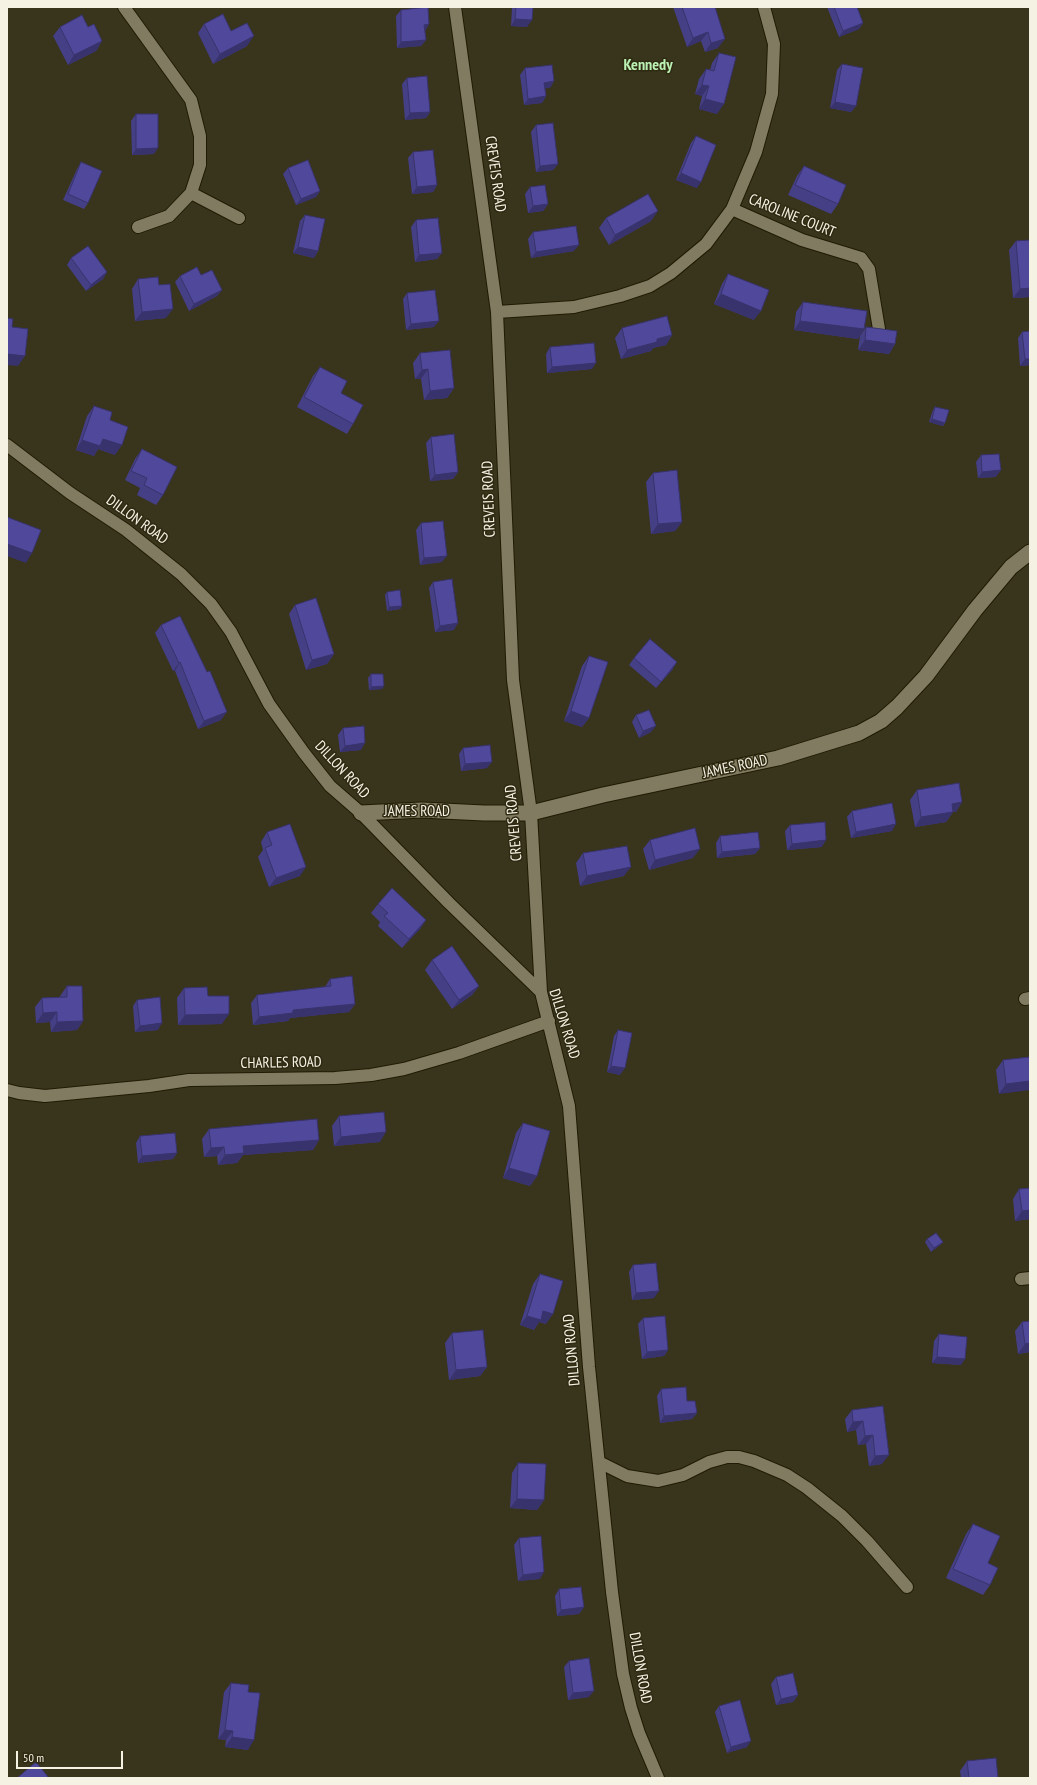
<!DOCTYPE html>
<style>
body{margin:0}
#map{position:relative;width:1037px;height:1785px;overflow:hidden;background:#39341c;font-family:"PT Sans Narrow",sans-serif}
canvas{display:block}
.frame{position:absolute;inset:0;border:8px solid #f5f2e3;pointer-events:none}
.scale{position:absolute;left:16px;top:1751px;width:107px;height:18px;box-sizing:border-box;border:2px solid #f5f2e3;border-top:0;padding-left:5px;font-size:12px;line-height:14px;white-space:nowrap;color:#f5f2e3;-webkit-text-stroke:3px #2f2a12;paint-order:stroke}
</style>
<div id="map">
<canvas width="1037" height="1785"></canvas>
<div class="frame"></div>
<div class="scale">50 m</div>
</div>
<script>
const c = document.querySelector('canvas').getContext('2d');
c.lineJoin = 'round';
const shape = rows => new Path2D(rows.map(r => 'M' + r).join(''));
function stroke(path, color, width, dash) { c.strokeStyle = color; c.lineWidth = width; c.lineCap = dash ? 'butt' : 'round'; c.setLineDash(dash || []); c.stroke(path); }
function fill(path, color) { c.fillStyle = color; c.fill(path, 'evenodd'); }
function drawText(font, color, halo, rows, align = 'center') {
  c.font = font + ' "PT Sans Narrow",sans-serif'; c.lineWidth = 3; c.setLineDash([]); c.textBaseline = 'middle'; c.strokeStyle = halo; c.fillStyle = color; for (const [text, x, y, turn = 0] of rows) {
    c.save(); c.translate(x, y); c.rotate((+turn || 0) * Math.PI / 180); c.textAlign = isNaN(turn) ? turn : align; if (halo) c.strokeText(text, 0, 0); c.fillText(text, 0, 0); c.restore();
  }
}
const minor = shape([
 [124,7,191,100,200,136,200,165,191,193,169,216,138,227],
 [455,7,497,312,513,680,531,813,541,992],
 [191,193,239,218],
 [732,209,802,240,861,258,869,269,879,329],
 [497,312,574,307,620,296,650,286,671,273,706,244,732,209,756,152,772,94,774,44,764,7],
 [7,445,70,493,126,530,181,574,211,604,231,632,269,704,304,753,330,786,361,813,449,903,541,992,569,1106,589,1367,612,1592,623,1674,631,1708,639,1733,658,1778],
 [1025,999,1030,998],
 [7,1090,19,1093,45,1096,149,1086,189,1080,335,1078,371,1075,404,1069,459,1053,549,1021],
 [1021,1279,1030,1278],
 [599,1462,627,1476,658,1481,683,1475,709,1462,727,1457,739,1457,754,1461,787,1475,807,1488,842,1516,867,1541,907,1587]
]);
const tertiary = shape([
 [361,813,422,810,484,813,531,813,603,795,778,758,859,733,881,721,897,707,926,676,975,610,1011,567,1030,552]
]);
const wall = shape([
 [512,7,533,7,527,27,511,26],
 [673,7,715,7,718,48,705,52,701,41,687,47],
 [827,7,857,7,863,23,859,29,839,37],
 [401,10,429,24,425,31,426,40,421,46,397,48,396,16],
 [204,24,231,31,247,46,213,64,198,33],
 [60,27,102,41,96,51,68,65,53,36],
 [719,53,717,114,699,109,702,96,695,94,699,79,706,69,710,70,712,63],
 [842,64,856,106,851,112,830,108,837,70],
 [525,68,554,81,550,88,545,88,546,96,542,103,524,105,520,75],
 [407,78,430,112,426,118,405,120,402,84],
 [136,114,154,154,132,155,131,121],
 [536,125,558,164,553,170,536,172,531,132],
 [696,136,697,188,676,180,691,143],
 [413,152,437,185,433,192,412,194,408,158],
 [81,162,88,203,84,209,63,200,77,169],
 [804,166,838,204,831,214,788,195,797,176],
 [288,168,320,191,316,197,296,205,283,174],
 [530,187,548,204,543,211,528,213,525,194],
 [305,215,318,251,314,258,293,253,300,221],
 [606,218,651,221,609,245,599,228],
 [416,220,442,253,437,259,415,262,411,227],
 [533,232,574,251,531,258,528,239],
 [1016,241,1030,297,1013,298,1009,250],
 [71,258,107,272,103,279,86,291,67,265],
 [728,274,754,320,714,304,722,284],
 [201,275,222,290,217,296,189,311,175,282,180,276],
 [138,279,159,285,166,318,135,321,132,289],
 [407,293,434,327,406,330,403,299],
 [803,302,864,329,858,339,794,330,796,312],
 [866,327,895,344,889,354,858,350,860,336],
 [622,328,672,335,666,345,653,348,651,351,621,359,615,338],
 [1030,331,1030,365,1020,366,1018,338,1022,332],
 [550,347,592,369,547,373,546,354],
 [420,353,454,388,447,398,424,400,421,379,415,379,413,363],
 [320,367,341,393,353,424,347,434,297,407,313,376],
 [94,406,110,420,115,455,98,449,94,456,76,450,87,416],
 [935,407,945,423,943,426,929,422,933,410],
 [431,437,458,472,453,479,430,481,426,443],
 [142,449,163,495,156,505,137,495,140,488,125,480,135,459],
 [981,455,996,477,978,478,976,462],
 [653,473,682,522,675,531,651,534,646,482],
 [421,523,442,562,420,565,416,530],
 [433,582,454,630,435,632,429,588],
 [387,592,402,606,400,609,387,611,385,595],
 [295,605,334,654,327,664,306,670,289,614],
 [161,625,221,720,198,729,175,671,173,671,155,633],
 [589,656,589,718,582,727,564,721,582,666],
 [634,658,673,669,656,688,629,665],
 [371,674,384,686,382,689,369,690,368,678],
 [636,715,651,732,639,738,632,722],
 [343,728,361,750,340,752,338,735],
 [463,748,487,768,461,771,459,754],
 [917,790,962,802,956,812,953,812,946,822,915,827,910,800],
 [852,811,892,831,851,838,847,817],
 [790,825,822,847,787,850,785,831],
 [267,832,300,876,269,887,258,857,263,850,261,842],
 [720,836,760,848,755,854,717,858,716,843],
 [650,840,693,858,649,870,643,849],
 [583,853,624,876,580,886,576,863],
 [378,904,426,920,420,929,402,948,378,926,380,922,371,913],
 [432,960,479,986,472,995,452,1009,425,970],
 [330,979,355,1004,349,1012,290,1018,288,1021,253,1025,251,1003,257,995,325,987],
 [67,986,83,1021,77,1030,51,1032,50,1022,36,1023,35,1007,42,998,60,997,60,996],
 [184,988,208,996,222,1024,178,1025,177,998],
 [137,1000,158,1030,135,1032,133,1006],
 [618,1030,620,1075,607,1072,614,1036],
 [1030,1057,999,1094,996,1070,1003,1060],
 [339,1116,380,1142,334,1146,332,1126],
 [523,1123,537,1176,530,1186,503,1178,516,1133],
 [209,1129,319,1140,313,1150,243,1155,237,1163,218,1165,217,1156,204,1157,202,1139],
 [140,1136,177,1153,173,1159,138,1163,136,1143],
 [1019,1189,1030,1219,1015,1221,1013,1199],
 [927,1239,943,1242,940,1245,931,1252,925,1242],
 [633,1265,654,1298,632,1300,629,1272],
 [540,1274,546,1324,539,1322,534,1330,520,1325,533,1284],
 [643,1318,668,1350,664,1356,642,1359,638,1324],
 [1030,1321,1030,1352,1018,1354,1015,1331,1022,1322],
 [452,1333,487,1367,480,1376,449,1380,445,1343],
 [939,1334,961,1365,932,1363,934,1341],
 [661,1389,697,1413,692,1419,660,1423,657,1396],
 [883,1406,882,1464,869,1466,866,1444,858,1445,856,1430,847,1432,845,1419,852,1410],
 [518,1463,544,1500,537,1510,510,1508,512,1473],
 [973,1524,990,1585,983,1595,946,1578,966,1534],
 [519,1538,540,1579,518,1581,514,1545],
 [559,1589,584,1607,579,1614,557,1616,555,1596],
 [569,1661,589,1697,568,1700,564,1667],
 [776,1677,798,1695,793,1702,776,1705,771,1684],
 [231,1683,248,1692,248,1750,225,1747,226,1740,218,1739,224,1692],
 [719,1706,747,1747,727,1753,715,1712],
 [967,1761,998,1778,961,1778,960,1771]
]);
const shadedWall = shape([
 [515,19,532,20,527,27,511,26],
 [863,23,859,29,839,37,843,31],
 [429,24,425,31,424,25],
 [708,32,701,41,687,47,693,38],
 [254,36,247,46,213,64,220,54],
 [725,39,718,48,705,52,711,43],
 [426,40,421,46,397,48,401,42],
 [102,41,96,51,68,65,74,55],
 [554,81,550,88,540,89,544,83],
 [702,85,709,86,702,96,695,94],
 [546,96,542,103,524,105,528,99],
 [705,99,724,104,717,114,699,109],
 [835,102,856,106,851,112,830,108],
 [430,112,426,118,405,120,410,113],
 [158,148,154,154,132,155,136,149],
 [558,164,553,170,536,172,540,166],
 [681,173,701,182,697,188,676,180],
 [437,185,433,192,412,194,417,187],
 [320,191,316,197,296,205,301,199],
 [548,204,543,211,528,213,533,206],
 [658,211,651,221,609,245,615,235],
 [579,245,574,251,531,258,536,252],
 [298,247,318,251,314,258,293,253],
 [442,253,437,259,415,262,419,255],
 [107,272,103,279,86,291,91,285],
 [1030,288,1030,297,1013,298,1020,289],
 [222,290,217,296,189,311,194,304],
 [721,294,761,311,754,320,714,304],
 [173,309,166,318,135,321,142,312],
 [439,321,434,327,406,330,411,324],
 [800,321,864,329,858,339,794,330],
 [672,335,666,345,653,348,651,351,621,359,627,350,657,339],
 [865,340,895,344,889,354,858,350],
 [7,354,25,356,18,366,7,365],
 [1025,359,1030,359,1030,365,1020,366],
 [596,363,592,369,547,373,552,367],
 [428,369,421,379,415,379,422,370],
 [454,388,447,398,424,400,430,391],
 [932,419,945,423,943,426,929,422],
 [103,439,122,445,115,455,98,449,94,456,76,450,82,440],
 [1001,470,996,477,978,478,982,472],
 [458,472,453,479,430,481,435,475],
 [682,522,675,531,651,534,658,524],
 [7,544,32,553,26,563,7,556],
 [447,556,442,562,420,565,424,558],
 [402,606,400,609,387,611,389,607],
 [458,623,454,630,435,632,440,626],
 [334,654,327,664,306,670,312,660],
 [180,662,175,671,173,671,179,663],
 [677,662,673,669,656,688,661,682],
 [384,686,382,689,369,690,371,687],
 [571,711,589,718,582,727,564,721],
 [227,712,221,720,198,729,204,721],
 [656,726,651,732,639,738,643,731],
 [365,743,361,750,340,752,345,746],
 [492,762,487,768,461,771,465,764],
 [962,802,956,812,953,812,946,822,915,827,921,817,952,804],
 [896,824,892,831,851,838,856,832],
 [826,840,822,847,787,850,792,844],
 [760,848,755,854,717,858,722,852],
 [700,849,693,858,649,870,655,860],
 [306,867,300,876,269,887,276,878],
 [631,867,624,876,580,886,587,876],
 [426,920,420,929,402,948,409,939],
 [479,986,472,995,452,1009,459,1000],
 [355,1004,349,1012,290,1018,288,1021,253,1025,259,1017,293,1010],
 [57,1012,50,1022,36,1023,43,1013],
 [229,1014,222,1024,178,1025,185,1015],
 [83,1021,77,1030,51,1032,57,1022],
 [162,1023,158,1030,135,1032,140,1026],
 [611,1066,625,1068,620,1075,607,1072],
 [1030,1081,1030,1090,999,1094,1006,1084],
 [386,1132,380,1142,334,1146,341,1137],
 [319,1140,313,1150,243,1155,237,1163,218,1165,225,1155,243,1146],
 [224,1147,217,1156,204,1157,211,1148],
 [177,1153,173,1159,138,1163,142,1156],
 [509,1168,537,1176,530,1186,503,1178],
 [1030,1210,1030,1219,1015,1221,1022,1211],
 [943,1242,940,1245,931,1252,934,1248],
 [659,1291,654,1298,632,1300,636,1293],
 [543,1311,553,1314,546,1324,539,1322,534,1330,520,1325,527,1316],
 [1030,1343,1030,1352,1018,1354,1025,1344],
 [668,1350,664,1356,642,1359,647,1352],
 [937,1357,965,1359,961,1365,932,1363],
 [487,1367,480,1376,449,1380,456,1370],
 [697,1413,692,1419,660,1423,664,1416],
 [863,1421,856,1430,847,1432,853,1422],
 [873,1435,866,1444,858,1445,865,1436],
 [889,1455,882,1464,869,1466,875,1456],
 [517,1499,544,1500,537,1510,510,1508],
 [544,1572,540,1579,518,1581,523,1575],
 [584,1607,579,1614,557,1616,561,1610],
 [594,1691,589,1697,568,1700,573,1693],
 [798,1695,793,1702,776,1705,781,1699],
 [225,1730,233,1731,226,1740,218,1739],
 [232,1737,254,1740,248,1750,225,1747],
 [751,1741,747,1747,727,1753,731,1747]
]);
const building = shape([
 [428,7,429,24,424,25,426,40,401,42,401,10,428,7],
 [516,7,533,7,532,20,515,19,516,7],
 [682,7,715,7,725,39,711,43,708,32,693,38,682,7],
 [834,7,857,7,863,23,843,31,834,7],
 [223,14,231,31,247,23,254,36,220,54,204,24,223,14],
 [82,15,88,27,94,24,102,41,74,55,60,27,82,15],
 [719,53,736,57,724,104,705,99,709,86,702,85,706,69,714,71,719,53],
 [842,64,863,68,856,106,835,102,842,64],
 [552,65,554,81,544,83,546,96,528,99,525,68,552,65],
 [427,76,430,112,410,113,407,78,427,76],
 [136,114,158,114,158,148,136,149,136,114],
 [553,123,558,164,540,166,536,125,553,123],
 [696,136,716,145,701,182,681,173,696,136],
 [433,150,437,185,417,187,413,152,433,150],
 [308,160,320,191,301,199,288,168,308,160],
 [81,162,102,171,88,203,68,194,81,162],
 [804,166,846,185,838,204,795,185,804,166],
 [545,185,548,204,533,206,530,187,545,185],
 [648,194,658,211,615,235,606,218,648,194],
 [305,215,325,219,318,251,298,247,305,215],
 [438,218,442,253,419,255,416,220,438,218],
 [576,226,579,245,536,252,533,232,576,226],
 [1030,240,1030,288,1020,289,1016,241,1030,240],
 [88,246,107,272,91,285,71,258,88,246],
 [197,267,201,275,212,270,222,290,194,304,180,276,197,267],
 [728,274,769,290,761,311,721,294,728,274],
 [158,277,159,285,170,284,173,309,142,312,138,279,158,277],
 [435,290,439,321,411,324,407,293,435,290],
 [803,302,867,311,864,329,800,321,803,302],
 [667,316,672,335,657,339,657,342,627,350,622,328,667,316],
 [7,318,13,319,12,327,28,329,25,356,7,354,7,318],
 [866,327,897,331,895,344,865,340,866,327],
 [1030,331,1030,359,1025,359,1022,332,1030,331],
 [594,343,596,363,552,367,550,347,594,343],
 [450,350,454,388,430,391,428,369,422,370,420,353,450,350],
 [320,367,347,381,341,393,363,405,353,424,304,397,320,367],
 [94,406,112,412,110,420,128,427,122,445,103,439,100,446,82,440,94,406],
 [935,407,949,410,945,423,932,419,935,407],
 [454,434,458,472,435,475,431,437,454,434],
 [142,449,177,467,163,495,144,485,147,478,131,471,142,449],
 [999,454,1001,470,982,472,981,455,999,454],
 [677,470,682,522,658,524,653,473,677,470],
 [7,517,41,530,32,553,7,544,7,517],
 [443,521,447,556,424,558,421,523,443,521],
 [452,579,458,623,440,626,433,582,452,579],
 [400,590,402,606,389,607,387,592,400,590],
 [316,598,334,654,312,660,295,605,316,598],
 [180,616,207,672,210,671,227,712,204,721,180,662,179,663,161,625,180,616],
 [650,639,677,662,661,682,634,658,650,639],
 [589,656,608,662,589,718,571,711,589,656],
 [371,674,383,674,384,686,371,687,371,674],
 [649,710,656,726,643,731,636,715,649,710],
 [364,726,365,743,345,746,343,728,364,726],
 [490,745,492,762,465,764,463,748,490,745],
 [959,783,962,802,952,804,953,812,921,817,917,790,959,783],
 [892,803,896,824,856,832,852,811,892,803],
 [825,822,826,840,792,844,790,825,825,822],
 [290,824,306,867,276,878,265,848,272,845,267,832,290,824],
 [695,828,700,849,655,860,650,840,695,828],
 [758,832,760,848,722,852,720,836,758,832],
 [627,846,631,867,587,876,583,853,627,846],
 [392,888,426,920,409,939,384,916,388,913,378,904,392,888],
 [452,946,479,986,459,1000,432,960,452,946],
 [352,976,355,1004,293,1010,293,1013,259,1017,257,995,331,986,330,979,352,976],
 [67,986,82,986,83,1021,57,1022,57,1012,43,1013,42,998,67,997,67,986],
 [207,987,208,996,229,996,229,1014,185,1015,184,988,207,987],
 [160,997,162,1023,140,1026,137,1000,160,997],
 [618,1030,632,1033,625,1068,611,1066,618,1030],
 [1030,1057,1030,1081,1006,1084,1003,1060,1030,1057],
 [384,1112,386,1132,341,1137,339,1116,384,1112],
 [317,1119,319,1140,243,1146,244,1153,225,1155,224,1147,211,1148,209,1129,317,1119],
 [523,1123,550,1131,537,1176,509,1168,523,1123],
 [175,1133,177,1153,142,1156,140,1136,175,1133],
 [1030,1188,1030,1210,1022,1211,1019,1189,1030,1188],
 [936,1233,943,1242,934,1248,927,1239,936,1233],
 [656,1263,659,1291,636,1293,633,1265,656,1263],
 [540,1274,563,1281,553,1314,543,1311,541,1320,527,1316,540,1274],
 [665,1316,668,1350,647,1352,643,1318,665,1316],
 [1030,1321,1030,1343,1025,1344,1022,1322,1030,1321],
 [483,1330,487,1367,456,1370,452,1333,483,1330],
 [939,1334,967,1337,965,1359,937,1357,939,1334],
 [686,1387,687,1401,695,1401,697,1413,664,1416,661,1389,686,1387],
 [883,1406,889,1455,875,1456,873,1435,865,1436,863,1421,853,1422,852,1410,883,1406],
 [518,1463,546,1464,544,1500,517,1499,518,1463],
 [973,1524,1000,1536,988,1563,998,1568,990,1585,953,1569,973,1524],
 [541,1536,544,1572,523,1575,519,1538,541,1536],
 [581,1587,584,1607,561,1610,559,1589,581,1587],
 [589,1658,594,1691,573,1693,569,1661,589,1658],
 [793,1673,798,1695,781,1699,776,1677,793,1673],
 [231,1683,249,1685,248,1692,260,1693,254,1740,232,1737,233,1731,225,1730,231,1683],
 [740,1700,751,1741,731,1747,719,1706,740,1700],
 [996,1758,998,1778,969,1778,967,1761,996,1758],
 [36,1762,49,1778,17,1778,36,1762]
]);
const streetNames = [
 ["CREVEIS ROAD",495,174,82],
 ["CAROLINE COURT",792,216,22],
 ["CREVEIS ROAD",489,499,-92],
 ["DILLON ROAD",137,520,36],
 ["JAMES ROAD",735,767,-12],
 ["DILLON ROAD",342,770,47],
 ["JAMES ROAD",417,812],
 ["CREVEIS ROAD",514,823,-95],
 ["DILLON ROAD",564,1024,73],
 ["CHARLES ROAD",281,1063,-1],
 ["DILLON ROAD",572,1350,-95],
 ["DILLON ROAD",640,1668,80]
];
const neighbourhoodNames = [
 ["Kennedy",648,65]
];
stroke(minor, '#201b04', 14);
stroke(tertiary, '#201b04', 17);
stroke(minor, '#817c61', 12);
stroke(tertiary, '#817c61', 15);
fill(wall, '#453f85');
fill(shadedWall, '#38336c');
fill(building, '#50499b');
stroke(building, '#38336c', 1);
drawText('15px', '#f5f2e3', '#2f2a12', streetNames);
drawText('bold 16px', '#bbf1b3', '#2f2a12', neighbourhoodNames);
</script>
